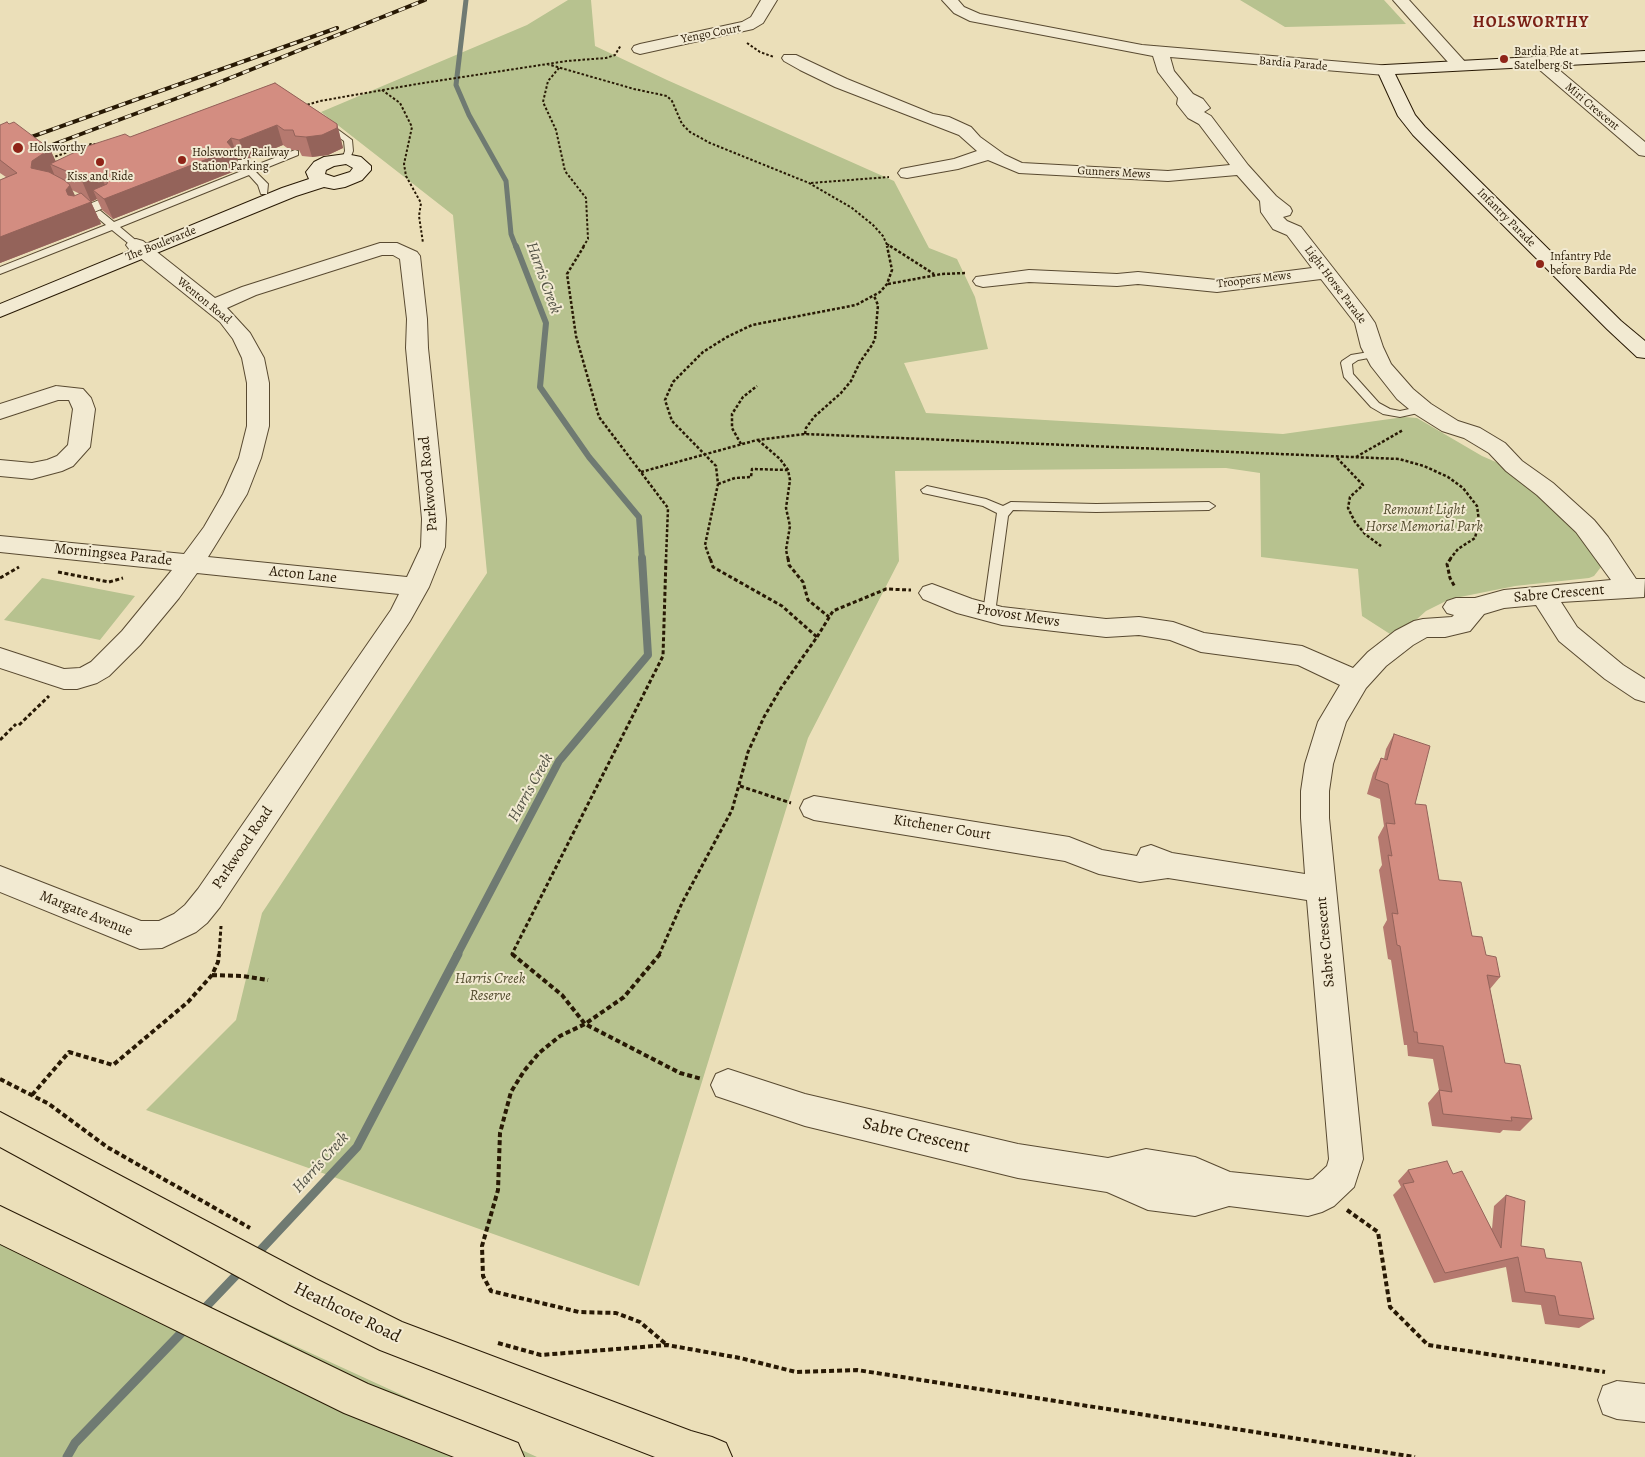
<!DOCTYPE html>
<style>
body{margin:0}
canvas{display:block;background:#ebdfb9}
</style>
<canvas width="1645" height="1457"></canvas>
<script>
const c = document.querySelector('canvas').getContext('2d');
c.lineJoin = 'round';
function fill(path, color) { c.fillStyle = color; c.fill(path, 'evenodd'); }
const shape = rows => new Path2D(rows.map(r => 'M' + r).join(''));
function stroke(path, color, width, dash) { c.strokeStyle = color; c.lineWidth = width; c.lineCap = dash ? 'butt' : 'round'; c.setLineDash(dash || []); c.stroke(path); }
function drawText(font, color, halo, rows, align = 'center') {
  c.font = font + ' Alegreya,serif'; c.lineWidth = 4; c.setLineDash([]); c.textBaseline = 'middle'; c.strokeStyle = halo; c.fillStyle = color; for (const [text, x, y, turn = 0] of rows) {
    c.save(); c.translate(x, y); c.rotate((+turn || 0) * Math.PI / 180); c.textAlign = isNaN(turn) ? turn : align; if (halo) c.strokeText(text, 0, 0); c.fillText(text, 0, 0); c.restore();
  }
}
const green = shape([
 [568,0,591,0,595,46,667,80,894,181,929,248,957,259,975,297,988,349,904,363,926,413,1283,434,1404,417,1417,418,1482,456,1505,466,1546,498,1599,557,1601,567,1594,576,1589,578,1515,586,1450,599,1426,611,1416,620,1390,634,1362,616,1358,569,1261,557,1260,473,1226,468,895,471,899,561,808,738,639,1286,146,1110,236,1020,262,913,487,573,453,215,321,112,527,25],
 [1240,0,1384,0,1406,24,1285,27],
 [42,578,135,596,100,640,4,620],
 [0,1210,23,1221,537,1457,0,1457]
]);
const streamFar3 = shape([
 [466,0,456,85,469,115,506,181,511,234,516,247]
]);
const streamFar2 = shape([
 [516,246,546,323,540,387,589,457,639,517,642,559]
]);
const streamFar1 = shape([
 [457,955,559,761,648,655,642,558]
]);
const stream = shape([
 [255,1256,357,1147,458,954],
 [201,1312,243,1268],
 [67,1457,75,1443,188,1326]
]);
const pathFar3 = shape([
 [747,43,760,52,774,57],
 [547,64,634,89,667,96,672,101,682,124,690,132,710,143,809,183,852,208,873,225,883,236,888,247],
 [559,68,548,81,543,102,556,130,565,171,586,198,588,239,583,247],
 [382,90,400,103,412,127,404,164,406,176,421,203,419,216,423,243],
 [303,106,320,101,417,84,567,61,606,58,615,55,621,45],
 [51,158,91,144,99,144],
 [811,183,889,177],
 [887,244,892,247]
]);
const pathFar2 = shape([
 [584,246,567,274,576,336,599,417,668,508,666,559],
 [890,246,934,274],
 [888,284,942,274,965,273],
 [805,434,806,428,814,417,841,393,851,381,860,362,872,345,875,339,878,305,874,296],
 [758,440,780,459,788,470,790,480,786,508,790,526,786,550,788,559],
 [741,444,732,428,732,414,743,397,757,386],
 [1356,457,1403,430],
 [1337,458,1363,485,1350,497,1348,508,1355,522,1365,534,1381,546],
 [641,472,757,440,805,434,1399,459,1424,466,1448,477,1463,488,1477,506,1479,521,1475,538,1458,549,1450,559],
 [718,484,735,478,751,477,752,469,788,470],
 [710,559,705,545,718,484,716,466,672,421,665,400,673,382,703,352,727,337,752,325,856,305,880,292,887,284,892,270,887,246]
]);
const pathFar1 = shape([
 [788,558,789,565,803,582,808,600,829,617],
 [1451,558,1447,564,1450,578,1455,587],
 [58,572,109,582,123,578],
 [0,578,19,567],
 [817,637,833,611,886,589,911,590],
 [19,725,49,696],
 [0,740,16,724],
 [740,786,791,803],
 [219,955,221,926],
 [514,955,512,954,663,656,666,558],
 [659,955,682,903,732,810,748,752,764,717,781,688,817,637,782,606,713,567,710,558]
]);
const path = shape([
 [512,954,562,995,585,1024,680,1073,702,1079],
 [660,954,624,997,585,1024,560,1036,539,1053,524,1071,511,1092,500,1133,498,1190,482,1246,483,1276,491,1291,579,1312,616,1313,640,1322,667,1345],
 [212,975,243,976,268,980],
 [0,1079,49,1104,107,1147,250,1228],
 [32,1095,69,1052,113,1065,188,1002,212,975,218,962,219,954],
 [1347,1210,1378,1232,1390,1307,1428,1345,1605,1372],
 [498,1343,541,1355,667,1345,740,1358,796,1372,857,1370,1415,1457]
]);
const lane = shape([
 [325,120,352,140,353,151,349,161,346,162,342,159,345,151,344,141,322,125,321,123,325,120],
 [295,150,298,151,298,155,256,172,268,184,267,194,261,194,258,185,249,175,120,227,139,243,139,247,133,247,112,230,0,274,0,267,106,225,79,202,79,198,85,198,114,222,244,170,236,162,238,160,244,160,251,167,295,150],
 [1375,351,1379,352,1380,354,1379,356,1358,360,1352,364,1353,374,1379,403,1390,409,1400,411,1423,406,1427,407,1429,409,1427,411,1400,417,1383,414,1371,407,1344,377,1341,363,1342,361,1351,355,1375,351],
 [927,486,986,499,1003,506,1011,502,1096,504,1209,502,1215,506,1209,510,1096,512,1013,510,1008,516,995,613,994,616,989,618,984,616,983,613,997,513,983,506,923,493,921,490,927,486]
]);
const street = shape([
 [761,0,777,0,763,23,753,29,640,54,634,52,632,49,634,46,640,44,742,22,751,17,761,0],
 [942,0,958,0,964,7,980,14,1142,45,1391,66,1393,70,1391,74,1385,75,1170,57,1174,71,1193,94,1203,99,1210,108,1204,112,1211,116,1248,165,1276,196,1290,207,1292,211,1290,215,1283,217,1287,221,1301,227,1366,310,1375,323,1383,347,1391,364,1413,389,1431,404,1458,421,1480,428,1505,443,1522,461,1553,483,1594,520,1608,537,1636,579,1645,579,1644,597,1561,602,1577,627,1623,665,1645,679,1645,702,1635,699,1605,679,1559,641,1536,605,1504,608,1484,614,1470,631,1445,637,1427,637,1413,645,1386,666,1366,688,1346,722,1333,764,1329,791,1329,818,1363,1159,1354,1187,1334,1206,1322,1212,1308,1216,1229,1206,1195,1216,1148,1210,1107,1192,1018,1178,805,1126,716,1096,711,1085,716,1074,728,1069,805,1094,1018,1144,1108,1158,1146,1149,1195,1157,1230,1172,1308,1180,1313,1179,1327,1166,1329,1159,1307,900,1168,878,1140,882,1099,874,1065,861,814,820,804,816,800,808,804,800,814,796,1069,837,1102,850,1137,856,1141,848,1151,845,1172,853,1305,874,1301,818,1301,791,1305,764,1318,722,1340,685,1298,665,1201,652,1170,640,1139,635,1106,637,1002,625,957,613,923,599,919,593,923,587,932,584,972,599,1002,607,1106,619,1139,617,1173,622,1204,633,1302,646,1353,668,1368,652,1395,631,1414,621,1423,619,1452,617,1454,615,1447,613,1443,607,1447,601,1456,598,1475,598,1504,590,1611,580,1576,532,1537,495,1506,471,1489,453,1464,438,1442,431,1415,414,1397,399,1371,366,1361,347,1355,323,1321,279,1217,292,1138,284,1117,286,1029,282,983,287,976,285,973,281,976,277,1029,270,1117,274,1138,272,1217,280,1312,268,1287,235,1273,229,1261,212,1260,201,1237,175,1168,181,1019,173,988,160,958,169,907,178,901,177,898,173,901,169,954,159,977,151,959,135,835,87,800,70,784,61,782,58,784,55,796,55,847,79,933,114,949,117,971,127,980,137,1005,155,1022,163,1168,171,1230,165,1199,124,1188,118,1180,108,1177,104,1178,98,1158,72,1153,56,970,21,954,13,942,0],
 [1393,0,1409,0,1467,64,1469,67,1467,70,1455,70,1393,0],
 [1540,57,1546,59,1645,142,1645,156,1639,155,1534,65,1532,62,1534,59,1540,57],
 [136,239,143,241,215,298,242,287,380,243,397,243,417,252,420,256,427,319,428,348,446,519,445,547,429,587,410,621,220,907,207,923,196,932,162,948,140,949,0,892,0,866,141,921,159,921,174,914,185,905,198,889,391,610,399,594,197,573,179,598,140,645,109,676,97,683,77,689,64,689,0,668,0,648,64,669,80,668,91,662,122,631,172,570,0,552,0,536,184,554,204,527,223,494,239,458,247,426,247,383,242,358,233,339,220,322,129,249,126,245,129,241,136,239],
 [382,255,393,255,400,259,407,319,406,348,422,519,421,547,407,577,208,557,247,494,261,458,269,426,269,383,264,358,250,333,227,308,256,295,382,255],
 [56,386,83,389,91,398,95,409,90,447,73,466,62,471,32,479,0,476,0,460,32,463,47,460,57,456,68,445,73,409,69,400,58,400,0,419,0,404,56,386],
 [1617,1381,1645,1384,1645,1422,1617,1419,1603,1414,1598,1400,1603,1386,1617,1381]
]);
const secondary = shape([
 [1645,51,1645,61,1395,74,1415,115,1425,127,1621,321,1645,341,1645,358,1637,357,1607,329,1413,135,1398,116,1377,70,1379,66,1385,65,1645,51],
 [346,154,361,157,371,166,371,170,362,180,345,187,334,189,324,187,296,196,0,317,0,304,282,188,309,179,306,172,314,162,324,157,346,154],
 [346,164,353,168,350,172,334,177,325,174,326,170,334,166,346,164]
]);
const primary = shape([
 [0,1112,316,1279,402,1322,691,1431,712,1437,726,1443,732,1457,655,1457,380,1350,290,1305,0,1147,0,1112],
 [0,1206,368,1384,518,1443,524,1457,454,1457,344,1413,0,1244,0,1206]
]);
const rail = shape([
 [0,148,337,28],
 [33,152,215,84,425,0]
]);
const laneBridge = shape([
 [82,212,111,200]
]);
const wall = shape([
 [275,83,337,124,343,148,328,155,312,157,302,156,299,150,290,150,283,145,246,160,238,158,237,159,240,169,113,219,102,210,97,199,91,202,101,224,0,263,0,180,6,177,0,173,0,125,50,149,55,161,130,137],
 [72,190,80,194,75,196],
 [1394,734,1439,880,1472,936,1500,977,1490,989,1505,1063,1532,1119,1520,1131,1503,1130,1500,1133,1432,1126,1428,1103,1439,1090,1433,1059,1408,1056,1407,1045,1404,1045,1391,960,1388,959,1383,927,1387,920,1379,870,1382,865,1378,837,1384,826,1380,799,1367,794,1373,773,1381,758,1384,759,1386,749],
 [1408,1170,1453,1174,1492,1229,1494,1206,1506,1195,1521,1246,1546,1258,1594,1319,1579,1328,1545,1324,1541,1305,1512,1302,1506,1267,1434,1283,1393,1195,1401,1187,1398,1181]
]);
const shadedWall = shape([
 [337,124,343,148,328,155,312,157,306,137],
 [277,125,283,145,246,160,239,140],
 [231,138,238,158,237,159,240,169,113,219,104,199,227,142],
 [50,149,59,168,50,164,54,174,42,182,31,168,32,161],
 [100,174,109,194,93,190,97,199,91,202,82,181],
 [70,185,80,206,91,202,101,224,0,263,0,237,66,190]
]);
const building = shape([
 [275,83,337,124,337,128,322,135,306,137,295,136,293,130,284,130,277,125,239,140,231,138,227,142,233,149,104,199,93,190,107,184,108,180,105,174,100,174,82,181,73,174,50,164,88,146,125,134,130,137,275,83],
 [7,122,9,124,14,122,50,149,32,161,31,168,49,172,64,180,70,185,66,190,68,195,74,196,81,193,91,202,0,237,0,180,17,173,0,160,0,125,7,122],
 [1394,734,1430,746,1415,804,1426,805,1439,880,1461,882,1472,936,1482,937,1486,955,1496,957,1500,977,1487,975,1505,1063,1520,1065,1532,1119,1511,1117,1512,1121,1443,1114,1439,1090,1452,1092,1443,1046,1418,1043,1417,1032,1414,1032,1400,946,1397,945,1392,913,1398,914,1388,855,1392,856,1386,823,1395,824,1388,784,1375,779,1381,758,1387,760,1394,734],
 [1447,1161,1453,1174,1462,1171,1501,1248,1506,1195,1525,1201,1521,1246,1544,1249,1546,1258,1581,1262,1594,1319,1559,1315,1555,1296,1525,1292,1518,1257,1445,1273,1403,1184,1414,1182,1408,1170,1447,1161]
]);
const markers = [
 [1504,59,5,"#8f2418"],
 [18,148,6,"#8f2418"],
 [182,160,5,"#8f2418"],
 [100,162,5,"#8f2418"],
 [1540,264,5,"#8f2418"]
];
const farStreetnames = [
 ["Yengo Court",711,34,-11],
 ["Bardia Parade",1293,64,5],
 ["Miri Crescent",1592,107,40],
 ["Gunners Mews",1114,173,3],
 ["Infantry Parade",1506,218,45],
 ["The Boulevarde",161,244,-22],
 ["Troopers Mews",1254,280,-7],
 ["Light Horse Parade",1335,285,53],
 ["Wenton Road",204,301,39]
];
const farPoinames = [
 ["Bardia Pde at",1514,52],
 ["Satelberg St",1514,66],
 ["Holsworthy",29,148],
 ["Holsworthy Railway",192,153],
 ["Station Parking",192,167],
 ["Kiss and Ride",100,177,"center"],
 ["Infantry Pde",1550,257],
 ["before Bardia Pde",1550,271]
];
const streetNames = [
 ["Parkwood Road",429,484,-95],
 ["Morningsea Parade",113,555,6],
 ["Acton Lane",303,575,6],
 ["Sabre Crescent",1559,594,-5],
 ["Provost Mews",1018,616,9],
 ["Kitchener Court",942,828,9],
 ["Parkwood Road",243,848,-56],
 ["Margate Avenue",86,914,22],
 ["Sabre Crescent",1326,942,-95]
];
const parkNames = [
 ["Remount Light",1424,510],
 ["Horse Memorial Park",1424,527],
 ["Harris Creek",490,979],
 ["Reserve",490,996]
];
const farDistrictnames = [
 ["HOLSWORTHY",1531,23]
];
const waterNames = [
 ["Harris Creek",543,278,70],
 ["Harris Creek",531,788,-61],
 ["Harris Creek",321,1163,-48]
];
const nearStreetnames = [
 ["Sabre Crescent",916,1136,13],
 ["Heathcote Road",347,1313,26]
];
fill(green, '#b7c28f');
stroke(streamFar3, '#6f7a72', 5);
stroke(streamFar2, '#6f7a72', 6);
stroke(streamFar1, '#6f7a72', 8);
stroke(stream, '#6f7a72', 9);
stroke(lane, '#594a31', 2);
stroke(street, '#594a31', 2);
stroke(secondary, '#281904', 2);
stroke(primary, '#281904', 2);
stroke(pathFar3, '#281904', 2, [2.5, 2]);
stroke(pathFar2, '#281904', 2.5, [3, 2]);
stroke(pathFar1, '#281904', 3, [4, 2.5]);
stroke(path, '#281904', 4, [5, 3]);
fill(lane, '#f2ead2');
fill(street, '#f2ead2');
fill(secondary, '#f2ead2');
fill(primary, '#ebdfb9');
stroke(rail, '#281904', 4);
stroke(rail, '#f2ead2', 2.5, [7]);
stroke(laneBridge, '#594a31', 11, []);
stroke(laneBridge, '#f2ead2', 9);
fill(wall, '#b5796f');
fill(shadedWall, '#94635a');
fill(building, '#d38d81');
stroke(building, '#94635a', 1);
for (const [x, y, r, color] of markers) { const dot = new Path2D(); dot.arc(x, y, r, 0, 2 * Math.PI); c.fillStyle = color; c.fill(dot); stroke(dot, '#f2ead2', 2); }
drawText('12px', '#281904', '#f2ead2', farStreetnames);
drawText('12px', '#281904', '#f2ead2', farPoinames, 'left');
drawText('15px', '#281904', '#f2ead2', streetNames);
drawText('italic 15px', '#534c2e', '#f2ead2', parkNames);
c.letterSpacing = '1px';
drawText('bold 16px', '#7a1f14', '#f2ead2', farDistrictnames);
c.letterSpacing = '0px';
drawText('italic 16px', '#515144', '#f2ead2', waterNames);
drawText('18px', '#281904', '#f2ead2', nearStreetnames);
</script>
